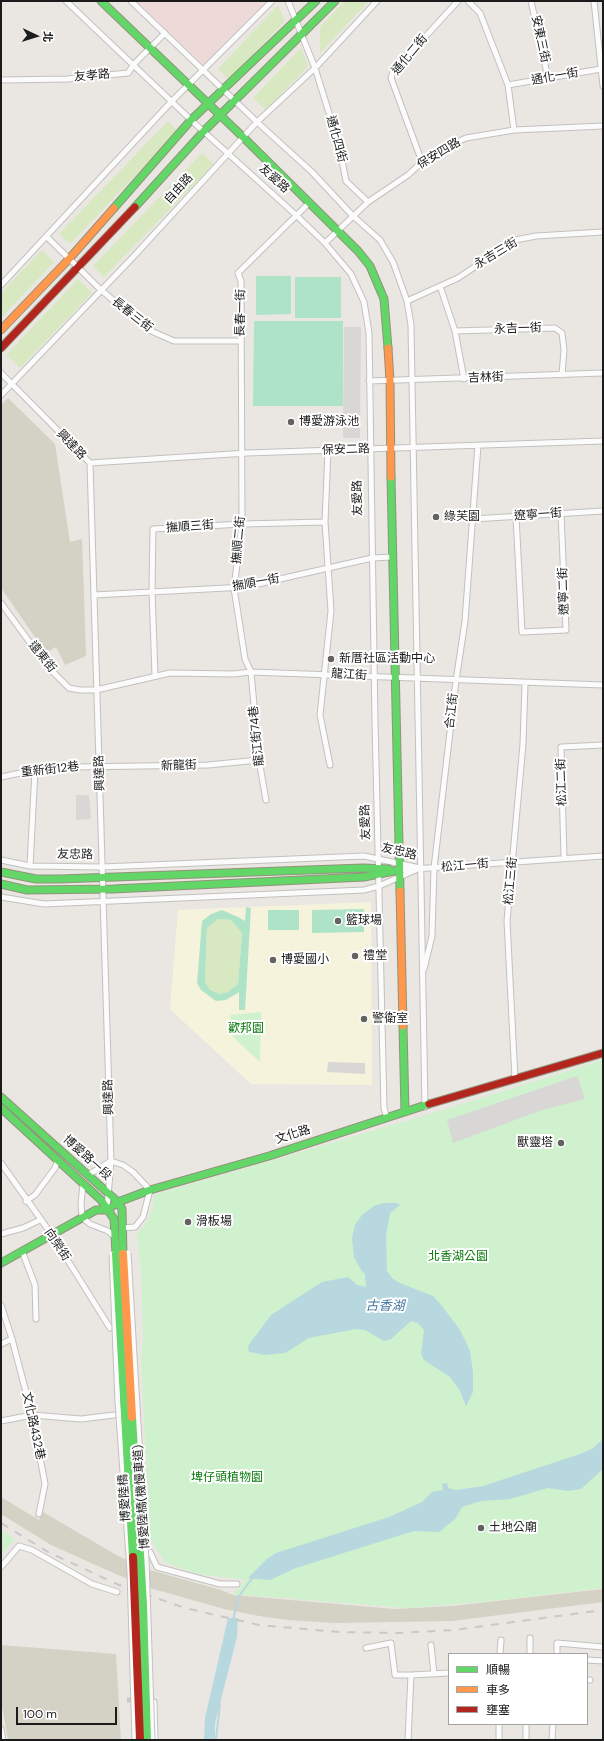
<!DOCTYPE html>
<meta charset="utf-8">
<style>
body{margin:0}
#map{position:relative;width:604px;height:1741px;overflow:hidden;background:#eae7e3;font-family:"DM Sans","Noto Sans TC",sans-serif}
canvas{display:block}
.frame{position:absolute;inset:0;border:2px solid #1b1b1b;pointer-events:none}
.legend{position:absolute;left:448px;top:1653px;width:140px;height:72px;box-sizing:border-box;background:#fff;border:1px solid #a4a4a4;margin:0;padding:5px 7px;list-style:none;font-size:12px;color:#1b1b1b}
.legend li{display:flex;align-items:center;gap:8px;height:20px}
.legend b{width:20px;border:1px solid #a4a4a4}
.north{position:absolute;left:16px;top:16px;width:40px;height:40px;-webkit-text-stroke:3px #fff;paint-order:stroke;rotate:94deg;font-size:11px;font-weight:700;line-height:16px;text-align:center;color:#1b1b1b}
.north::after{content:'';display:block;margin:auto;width:14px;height:18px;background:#1b1b1b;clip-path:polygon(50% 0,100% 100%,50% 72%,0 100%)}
.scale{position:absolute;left:16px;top:1707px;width:101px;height:18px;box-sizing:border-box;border:2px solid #1b1b1b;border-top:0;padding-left:5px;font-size:12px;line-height:14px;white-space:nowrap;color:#1b1b1b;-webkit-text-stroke:3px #fff;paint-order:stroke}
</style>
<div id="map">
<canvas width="604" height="1741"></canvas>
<div class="frame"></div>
<ul class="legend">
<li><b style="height:5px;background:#63d668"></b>順暢</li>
<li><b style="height:5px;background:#ff974d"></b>車多</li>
<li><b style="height:5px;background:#b3261e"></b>壅塞</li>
</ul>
<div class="north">北</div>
<div class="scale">100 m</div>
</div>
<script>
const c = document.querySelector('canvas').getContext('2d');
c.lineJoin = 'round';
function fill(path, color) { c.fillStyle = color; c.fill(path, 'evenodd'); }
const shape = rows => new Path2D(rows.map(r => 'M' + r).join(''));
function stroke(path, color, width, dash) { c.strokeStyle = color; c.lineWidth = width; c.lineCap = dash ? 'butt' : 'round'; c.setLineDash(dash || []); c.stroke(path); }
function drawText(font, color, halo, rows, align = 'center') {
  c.font = font + ' "DM Sans","Noto Sans TC",sans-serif'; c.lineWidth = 4; c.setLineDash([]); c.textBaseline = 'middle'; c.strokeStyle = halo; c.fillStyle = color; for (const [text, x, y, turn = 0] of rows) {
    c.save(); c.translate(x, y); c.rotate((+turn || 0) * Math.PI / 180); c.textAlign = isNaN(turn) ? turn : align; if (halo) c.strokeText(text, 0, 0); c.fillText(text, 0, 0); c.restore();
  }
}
const commercial = shape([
 [136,1,267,1,205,66]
]);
const education = shape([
 [371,902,372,1085,251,1084,170,1009,178,910]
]);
const construction = shape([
 [8,398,55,444,70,542,82,539,86,656,65,665,56,647,46,653,1,588,1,405],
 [1,1497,39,1520,43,1512,118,1556,150,1570,221,1590,233,1595,395,1609,452,1606,603,1589,603,1602,452,1621,335,1623,288,1620,259,1616,224,1609,150,1588,118,1575,51,1545,1,1514],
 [1,1645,116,1654,121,1740,8,1740,1,1701]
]);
const grass = shape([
 [345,1,369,1,320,53,320,27],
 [278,5,285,21,229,80,218,69],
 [301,48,308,66,266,110,253,98],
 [168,121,178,131,70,244,59,234],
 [202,153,214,164,104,277,93,266],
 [42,250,54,262,1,318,1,293],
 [78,279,92,293,20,368,6,355],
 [218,919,231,920,242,933,238,984,228,992,220,994,210,990,205,982,207,928]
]);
const park = shape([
 [261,1012,260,1062,233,1037,230,1015],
 [603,1060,603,1588,493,1601,407,1608,233,1594,246,1580,197,1574,165,1562,150,1538,141,1361,143,1336,141,1271,137,1233,143,1228,153,1209,154,1195,433,1113],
 [1,1530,15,1539,1,1555]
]);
const pitch = shape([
 [256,276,291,276,291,314,256,315],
 [295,277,341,277,341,318,295,318],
 [254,321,343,321,343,406,253,406],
 [246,907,251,908,245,1010,239,1010,239,992,226,1000,216,1001,201,990,197,983,202,921,211,914,222,910,238,917,245,921],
 [218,919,231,920,242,933,238,984,228,992,220,994,210,990,205,982,207,928],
 [364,909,364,932,312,933,312,910],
 [268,910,299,910,299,930,268,930]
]);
const parking = shape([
 [344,327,361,327,360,438,343,438],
 [76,795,89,795,91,819,76,820],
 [328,1062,365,1063,365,1074,327,1072],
 [577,1076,585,1099,542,1110,453,1143,447,1120]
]);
const water = shape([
 [384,1203,396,1203,400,1205,390,1213,386,1235,387,1271,393,1279,400,1283,433,1296,442,1306,460,1330,470,1351,473,1372,473,1392,466,1406,459,1389,450,1377,424,1360,421,1354,424,1330,418,1323,411,1321,391,1339,384,1341,365,1330,356,1329,309,1338,285,1353,265,1355,249,1352,248,1346,271,1315,322,1282,348,1277,357,1285,366,1287,365,1274,361,1270,354,1257,352,1238,355,1225,362,1215,374,1206],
 [603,1439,603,1469,581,1489,568,1491,548,1488,510,1499,481,1501,462,1507,455,1519,439,1532,414,1531,296,1568,270,1580,248,1578,267,1559,276,1553,389,1517,422,1502,432,1492,443,1490,442,1484,447,1483,448,1488,456,1490,483,1486,577,1455,592,1449],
 [228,1618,238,1618,237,1637,215,1723,215,1740,204,1740,205,1718]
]);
const stream = shape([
 [233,1620,239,1596,254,1576],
 [216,1740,220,1703]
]);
const streetTunnel = shape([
 [127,1700,137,1700]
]);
const street = shape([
 [66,1,191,120,297,216,325,243,351,274,364,302,369,333,375,721,384,1108,387,1118],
 [131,1,257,122,312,172,352,215,380,240,393,262,407,301,411,325,425,1107],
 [288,1,315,68,339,145,346,181,368,202],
 [468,1,480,13,508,85,514,130],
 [531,1,548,78],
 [594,1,603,86],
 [1,80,67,79,128,73,134,64,165,33],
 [508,85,601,69],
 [422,162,391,78,393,72,458,1],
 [47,237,101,290,149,330,174,341,240,341],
 [325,243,368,202,408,175,422,162,455,143,466,138,514,130,603,126],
 [1,285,172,101,272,1],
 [440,286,455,331,464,379],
 [407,301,458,278,515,240,536,236,603,232],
 [455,331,555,328,562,333,564,350,562,375],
 [1,373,90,463,111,1161,107,1209],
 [369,381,603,373],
 [1,395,135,255,257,122,315,68,377,1],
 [328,450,325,522,331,611,320,715,330,765],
 [90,463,247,453,603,441],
 [516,516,522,632,566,630,561,513],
 [473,519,603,511],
 [94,595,245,587,372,558,392,557],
 [1,603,47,666,69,688,80,690,96,690,170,673,233,674,251,672,603,685],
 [155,676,152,590,153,529,242,524,325,522],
 [1,777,35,770,74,767,208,765,259,760],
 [266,800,259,760,251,672,245,659,234,588,242,524,241,281,238,273,309,203],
 [564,858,561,747,603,745],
 [1,860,30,866,102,867,364,856,420,868],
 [30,866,35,770],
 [399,870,603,856],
 [1,897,44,904,364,890,379,886,420,868],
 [424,969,432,936,434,868,456,681,465,621,478,445],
 [515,1079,507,921,523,744,525,684],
 [1,1163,52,1235,110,1328],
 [88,1175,111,1161,123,1165,133,1172,150,1190,143,1217,135,1227,122,1228],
 [83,1185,81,1203,82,1217,90,1224,108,1231,115,1237],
 [26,1201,35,1195,55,1168,58,1160],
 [1,1234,23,1228,40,1220],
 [22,1251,35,1285,36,1319],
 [1,1305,12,1339,32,1415,45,1484,39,1514],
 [1,1344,12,1339],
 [1,1421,32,1415,81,1419,114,1415],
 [150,1552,157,1567,220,1584,237,1584],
 [1,1567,19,1546,32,1550,92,1584,117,1592],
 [431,1645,434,1674],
 [366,1648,391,1643,395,1675,411,1675,408,1740],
 [500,1654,501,1640],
 [530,1654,530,1638],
 [557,1654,557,1643,603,1647],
 [587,1660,603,1661],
 [411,1675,449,1673],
 [587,1680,590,1680],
 [154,1702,155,1740],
 [1,1729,3,1740],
 [526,1739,526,1724],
 [499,1740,499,1724],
 [552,1740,553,1724]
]);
const fast = shape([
 [101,1,243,137,358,251,370,266,384,299,388,348],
 [135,207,204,131,335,1],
 [114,208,191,120,316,1],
 [391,477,400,891],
 [1,872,36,879,60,879,363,868,389,869],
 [1,884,27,890,113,889,364,877,399,870],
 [403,1026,405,1112],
 [1,1097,118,1202,122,1209,123,1254],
 [1,1108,101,1200,114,1219,116,1254],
 [1,1263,96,1210,107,1210,118,1202,150,1190,269,1156,429,1104]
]);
const slow = shape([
 [1,330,69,259,114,208],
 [388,348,390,381,391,477],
 [400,891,403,1026]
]);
const jam = shape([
 [1,348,135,207],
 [429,1104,603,1053]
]);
const rail = shape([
 [1,1523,48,1552,119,1585,185,1608,259,1625,339,1632,397,1633,454,1630,603,1610]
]);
const streetBridge = shape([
 [128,1253,146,1560,152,1740],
 [112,1254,118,1402,130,1571,135,1740]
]);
const fastBridge = shape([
 [116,1254,133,1557],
 [132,1417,143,1605,147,1740]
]);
const slowBridge = shape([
 [123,1254,132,1417]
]);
const jamBridge = shape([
 [133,1557,140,1740]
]);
const markers = [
 [291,422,4,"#636261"],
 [436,517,4,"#636261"],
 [331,659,4,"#636261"],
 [338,921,4,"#636261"],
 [355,956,4,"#636261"],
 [273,960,4,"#636261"],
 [364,1019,4,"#636261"],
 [561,1143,4,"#636261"],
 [188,1222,4,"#636261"],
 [481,1528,4,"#636261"]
];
const streetNames = [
 ["安東三街",540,39,78],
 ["通化二街",410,55,-50],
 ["友孝路",92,76,-5],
 ["通化一街",555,77,-10],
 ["通化四街",336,139,75],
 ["保安四路",439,154,-31],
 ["友愛路",274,179,42],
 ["自由路",179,189,-48],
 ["永吉三街",496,254,-31],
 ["長春一街",241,313,-89],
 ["長春三街",132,315,38],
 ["永吉一街",518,329,-2],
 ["吉林街",486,378,-2],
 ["興達路",71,445,46],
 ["保安二路",346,450,-2],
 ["友愛路",358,498,-91],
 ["遼寧一街",538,515,-4],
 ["撫順三街",190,527,-4],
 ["撫順二街",239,540,-85],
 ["撫順一街",256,583,-10],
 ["遼寧二街",564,591,-92],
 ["遠東街",42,657,51],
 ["龍江街",349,675,4],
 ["合江街",452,711,-83],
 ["龍江街74巷",257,736,-96],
 ["新龍街",179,766,-2],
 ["重新街12巷",50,770,-6],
 ["興達路",100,773,-92],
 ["松江二街",562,782,-92],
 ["友愛路",366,822,-92],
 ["友忠路",399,852,14],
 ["友忠路",75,855,1],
 ["松江一街",465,866,-5],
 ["松江三街",511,881,-85],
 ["興達路",109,1097,-92],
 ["文化路",293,1135,-18],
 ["博愛路一段",87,1158,42],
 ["向榮街",57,1245,56],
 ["文化路432巷",33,1426,78],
 ["博愛陸橋(機慢車道)",142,1497,-94],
 ["博愛陸橋",125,1498,-94]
];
const poiNames = [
 ["博愛游泳池",299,422],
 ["綠芙園",444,517],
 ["新厝社區活動中心",339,659],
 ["籃球場",346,921],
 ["禮堂",363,956],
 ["博愛國小",281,960],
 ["警衛室",372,1019],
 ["獸靈塔",553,1143,"right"],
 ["滑板場",196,1222],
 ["土地公廟",489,1528]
];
const parkNames = [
 ["歡邦園",246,1029],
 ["北香湖公園",458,1257],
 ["埤仔頭植物園",227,1478]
];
const waterNames = [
 ["古香湖",385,1307]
];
fill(commercial, '#edd9d8');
fill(education, '#f6f3dc');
fill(construction, '#d3d2c5');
fill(grass, '#d8e8c0');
fill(park, '#d0f1cd');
fill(pitch, '#aee3c8');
fill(parking, '#d8d7d5');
fill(water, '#b6d8de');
stroke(stream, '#b6d8de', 2);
stroke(streetTunnel, '#cbc8c5', 5, [5, 2.5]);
stroke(street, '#c2c1bf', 7);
stroke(fast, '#93927c', 9);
stroke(slow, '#93927c', 9);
stroke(jam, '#93927c', 9);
stroke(street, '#fcfbfb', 5);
stroke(fast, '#63d668', 7);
stroke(slow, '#ff974d', 7);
stroke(jam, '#b3261e', 7);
stroke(rail, '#c9c8c8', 2, [8, 8]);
stroke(streetBridge, '#c2c1bf', 7, []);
stroke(fastBridge, '#a09380', 10, []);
stroke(slowBridge, '#a09380', 10, []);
stroke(jamBridge, '#a09380', 10, []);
stroke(streetBridge, '#fcfbfb', 5);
stroke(fastBridge, '#63d668', 8);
stroke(slowBridge, '#ff974d', 8);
stroke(jamBridge, '#b3261e', 8);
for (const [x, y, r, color] of markers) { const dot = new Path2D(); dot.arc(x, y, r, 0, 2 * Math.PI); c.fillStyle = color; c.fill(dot); stroke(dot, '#fff', 1.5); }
drawText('12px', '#1b1b1b', '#fff', streetNames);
drawText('12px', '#1b1b1b', '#fff', poiNames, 'left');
drawText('12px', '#09790b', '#fff', parkNames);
drawText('italic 13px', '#447aa3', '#fff', waterNames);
</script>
